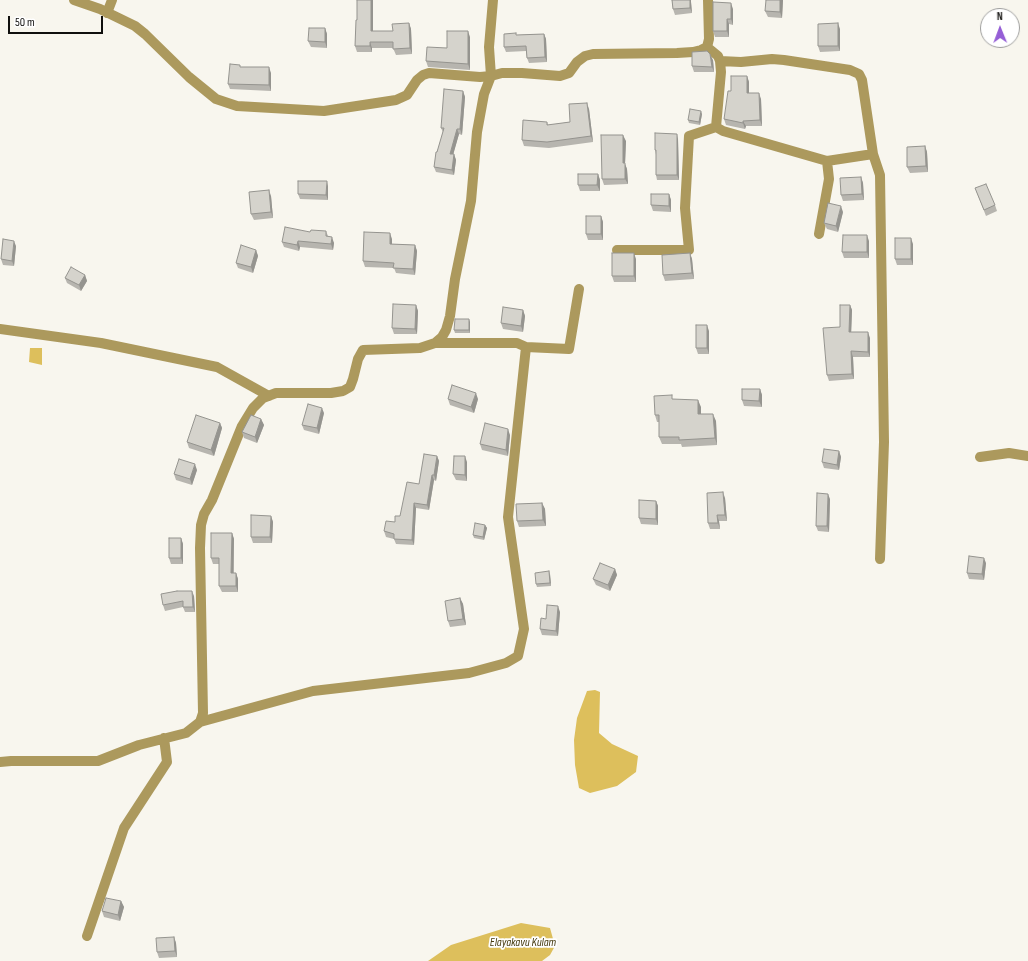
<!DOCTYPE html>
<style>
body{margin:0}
#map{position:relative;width:1028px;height:961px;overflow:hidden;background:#f8f6ee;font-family:"Sofia Sans Condensed",sans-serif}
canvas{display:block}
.north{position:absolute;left:980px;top:8px;width:40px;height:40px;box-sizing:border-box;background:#fff;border:1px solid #9f9f9e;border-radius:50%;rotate:359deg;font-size:11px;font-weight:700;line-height:16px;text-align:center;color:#100f0d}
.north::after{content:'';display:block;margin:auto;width:14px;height:18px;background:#955ed6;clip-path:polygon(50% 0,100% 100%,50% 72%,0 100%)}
.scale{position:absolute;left:8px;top:16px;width:95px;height:18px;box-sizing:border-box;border:2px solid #100f0d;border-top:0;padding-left:5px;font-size:12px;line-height:14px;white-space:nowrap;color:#100f0d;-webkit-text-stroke:3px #fff;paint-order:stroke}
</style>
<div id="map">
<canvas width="1028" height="961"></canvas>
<div class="north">N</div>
<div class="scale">50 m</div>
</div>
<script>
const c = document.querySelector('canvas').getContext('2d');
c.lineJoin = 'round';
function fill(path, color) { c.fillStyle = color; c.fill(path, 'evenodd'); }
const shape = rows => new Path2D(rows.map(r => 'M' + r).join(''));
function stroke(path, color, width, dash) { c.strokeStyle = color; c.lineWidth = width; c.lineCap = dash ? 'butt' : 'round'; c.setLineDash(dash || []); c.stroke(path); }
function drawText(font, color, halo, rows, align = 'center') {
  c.font = font + ' "Sofia Sans Condensed",sans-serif'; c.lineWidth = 3.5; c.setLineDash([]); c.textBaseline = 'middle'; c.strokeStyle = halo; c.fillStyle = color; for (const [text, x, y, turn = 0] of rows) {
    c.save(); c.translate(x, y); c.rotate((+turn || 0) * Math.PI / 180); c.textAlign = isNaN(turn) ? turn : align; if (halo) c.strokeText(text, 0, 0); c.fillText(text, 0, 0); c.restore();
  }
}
const water = shape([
 [30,348,42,348,42,365,29,362],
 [595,690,600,692,599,733,612,744,638,756,636,772,617,786,590,793,579,788,575,765,574,740,577,718,587,691],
 [521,923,550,928,555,946,550,955,542,961,428,961,451,945]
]);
const minor = shape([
 [74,0,100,9,135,26,145,34,189,77,216,99,237,106,324,111,396,100,407,95,417,80,423,75,429,73,480,77,491,76,489,47,493,0],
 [107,13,112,0],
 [707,47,718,56,720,61,721,72,716,127,723,131,827,161,873,154],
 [720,61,741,62,772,59,784,60,850,70,859,74,862,80,873,154,880,175,884,442,880,559],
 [819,234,829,179,827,161],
 [617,250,689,250,685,208,689,136,716,127],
 [0,329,101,343,217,367,269,396],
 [526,347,569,349,579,289],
 [980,457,1009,453,1028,456],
 [200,722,313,691,469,673,506,663,518,656,524,629,508,517,526,347,517,343,435,343],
 [0,762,11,761,98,761,139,745,186,733,200,722,203,713,200,548,201,525,204,514,212,500,242,426,253,408,263,398,276,393,331,393,343,391,350,387,353,379,358,359,363,350,420,348,435,343,442,337,446,330,450,316,455,279,471,201,477,132,484,94,491,76,502,73,522,73,560,76,569,73,577,62,585,56,593,54,677,53,693,52,701,50,707,47,709,39,708,0],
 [87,936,124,828,167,762,164,738]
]);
const wall = shape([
 [357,0,373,0,373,31,393,31,409,23,411,29,412,54,396,55,393,48,372,48,372,52,357,52,355,46,357,20],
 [672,0,691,0,691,2,692,13,675,15,673,9],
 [783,0,782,18,768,17,765,11],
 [733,9,733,25,729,24,729,37,715,37,713,31],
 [325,28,327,34,327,48,311,47,308,41],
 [840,29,840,51,820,52,818,46],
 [544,34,546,39,547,62,529,63,527,58,526,51,506,52,504,47,517,35],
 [470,37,470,70,428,67,426,61,447,48],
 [713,60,714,72,694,72,692,66],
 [241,67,271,73,271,91,230,89,228,84],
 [747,76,749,82,749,93,761,99,762,126,746,126,745,129,726,125,724,119,731,91],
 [463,91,465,97,462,135,459,134,453,154,454,154,456,160,454,175,436,172,434,167,437,152,443,132,441,128],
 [589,109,593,142,549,148,524,146,522,140,547,122,548,125,570,122],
 [702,114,700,125,689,123,688,120],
 [678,139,679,180,657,180,656,175,656,155,655,150],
 [626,141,625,164,627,169,628,184,604,185,602,179],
 [925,146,927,152,928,172,910,173,907,167],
 [598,174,600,180,600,191,580,191,578,185],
 [861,177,863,183,864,200,843,201,841,195],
 [328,186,328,200,300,199,298,194],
 [975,188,995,205,997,211,986,216],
 [669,194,671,200,671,212,653,211,651,205],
 [271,196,273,218,254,220,251,214],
 [843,212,838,232,827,229,824,223],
 [601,216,603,222,603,240,588,240,586,234],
 [326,231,328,236,334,243,333,250,300,247,299,251,284,247,282,242,310,232],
 [392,239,392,244,415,245,417,251,415,275,396,273,394,268,365,267,363,261],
 [869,241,869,258,844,258,842,252],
 [913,244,913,265,897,265,895,259],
 [16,246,14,266,3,265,1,259],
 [256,250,258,256,253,273,238,268,236,263],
 [690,253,692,259,694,279,665,281,663,275],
 [636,259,636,282,614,282,612,276],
 [85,275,87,281,81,291,67,283,65,278],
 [416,305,418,311,417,334,394,334,392,328],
 [850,305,852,310,851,332,870,338,870,357,853,357,854,379,829,381,827,375,840,327],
 [523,310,525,316,523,332,503,329,501,323],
 [470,322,470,333,455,333,454,330],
 [709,331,709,354,698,354,696,348],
 [760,389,762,395,762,407,744,406,742,400],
 [448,399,478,399,474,413,450,405],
 [673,399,701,407,701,414,716,421,717,445,682,447,681,444,662,444,659,437,659,422,657,422,655,415],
 [324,413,319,434,304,430,302,425],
 [261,419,264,425,257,443,244,438,242,432],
 [220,423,222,428,214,456,189,448,187,442],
 [510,435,508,456,482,450,480,444],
 [839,451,841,457,839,470,824,468,822,462],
 [437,456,439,461,436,481,434,480,429,510,416,508,414,545,396,544,394,539,386,537,384,531,395,522,400,516],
 [467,462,467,481,456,480,453,474],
 [197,470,192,485,176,480,174,474],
 [725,498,727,521,719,521,720,529,710,529,708,523],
 [830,499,829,532,818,531,816,526],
 [656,501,658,506,658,525,641,524,639,518],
 [542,503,545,509,546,526,519,527,517,521],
 [271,516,273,522,272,543,253,543,251,537],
 [485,525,487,528,484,540,474,538,473,535],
 [232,533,234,539,234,573,236,573,238,579,238,592,222,592,219,586,219,564,213,564,211,558],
 [181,538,183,544,183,564,171,564,169,558],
 [986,563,984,580,969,579,967,573],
 [615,569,617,575,610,591,596,585,593,579],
 [550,574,551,586,537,587,536,584],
 [194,596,195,612,185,612,183,607,165,611,163,605],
 [460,598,463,604,466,625,450,627,448,621],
 [560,612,558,636,542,635,540,629,546,619],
 [121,901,124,907,120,921,104,917,102,911],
 [174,937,176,943,177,957,159,958,157,952]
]);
const shadedWall = shape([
 [371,0,373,0,373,36,371,31],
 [690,0,691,0,691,2,692,13,690,8],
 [780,0,783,0,782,18,780,12],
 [731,3,733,9,733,25,731,19],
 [727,19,729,24,729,37,727,31],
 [409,23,411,29,412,54,410,48],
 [838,23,840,29,840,51,838,46],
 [325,28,327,34,327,48,325,42],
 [468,31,470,37,470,70,468,64],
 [544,34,546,39,547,62,545,57],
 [370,42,372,48,372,52,370,46],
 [710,54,713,60,714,72,712,67],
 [269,67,271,73,271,91,269,85],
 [747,76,749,82,749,99,747,93],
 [463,91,465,97,462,135,460,129],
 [759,93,761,99,762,126,760,120],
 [587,103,589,109,593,142,591,136],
 [701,111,702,114,700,125,699,122],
 [743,121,746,126,745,129,743,123],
 [457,129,459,134,452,159,450,154],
 [677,134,678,139,679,180,677,175],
 [623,135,626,141,625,164,627,169,628,184,625,179,623,163],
 [925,146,927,152,928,172,926,166],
 [454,154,456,160,454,175,452,170],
 [598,174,600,180,600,191,597,185],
 [861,177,863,183,864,200,862,194],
 [327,181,328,186,328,200,326,195],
 [269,190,271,196,273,218,271,212],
 [669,194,671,200,671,212,669,206],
 [841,206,843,212,838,232,836,226],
 [601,216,603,222,603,240,601,234],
 [390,233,392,239,392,250,390,244],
 [867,235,869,241,869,258,867,252],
 [332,237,334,243,333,250,331,244],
 [911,238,913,244,913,265,911,259],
 [14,241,16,246,14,266,12,261],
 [298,241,300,247,299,251,297,245],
 [415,245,417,251,415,275,413,269],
 [256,250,258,256,253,273,251,267],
 [634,253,636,259,636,282,634,276],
 [690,253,692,259,694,279,692,273],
 [85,275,87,281,81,291,79,285],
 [416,305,418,311,417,334,415,329],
 [850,305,852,310,851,338,849,332],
 [523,310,525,316,523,332,521,326],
 [469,319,470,322,470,333,469,330],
 [707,325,709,331,709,354,707,348],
 [868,332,870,338,870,357,868,352],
 [851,351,853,357,854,379,852,374],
 [760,389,762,395,762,407,759,401],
 [476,393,478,399,474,413,471,407],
 [698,400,701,407,701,422,698,414],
 [322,408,324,413,319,434,317,428],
 [713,414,716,421,717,445,715,438],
 [261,419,264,425,257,443,255,437],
 [220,423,222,428,214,456,211,450],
 [508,429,510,435,508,456,506,450],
 [839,451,841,457,839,470,837,465],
 [437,456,439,461,436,481,434,475],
 [465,456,467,462,467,481,465,475],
 [195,464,197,470,192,485,190,479],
 [432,475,434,480,429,510,427,505],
 [723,492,725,498,727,521,725,515],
 [828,494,830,499,829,532,827,526],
 [656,501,658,506,658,525,656,519],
 [414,503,416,508,414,545,412,540],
 [542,503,545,509,546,526,543,520],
 [717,515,719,521,720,529,718,523],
 [271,516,273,522,272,543,270,537],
 [485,525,487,528,484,540,483,537],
 [232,533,234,539,233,579,231,573],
 [181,538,183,544,183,564,181,558],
 [984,558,986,563,984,580,982,574],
 [615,569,617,575,610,591,608,585],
 [549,571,550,574,551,586,550,583],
 [236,573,238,579,238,592,236,586],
 [192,591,194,596,195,612,193,607],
 [460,598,463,604,466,625,463,619],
 [558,606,560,612,558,636,556,631],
 [121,901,124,907,120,921,118,915],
 [174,937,176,943,177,957,175,951]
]);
const building = shape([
 [357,0,371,0,371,31,393,31,392,24,409,23,410,48,393,49,393,42,370,42,370,46,355,46,356,20,357,20,357,0],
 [672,0,690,0,690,8,673,9,672,0],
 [766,0,780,0,780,12,765,11,766,0],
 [713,2,731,3,731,19,727,19,727,31,713,31,713,2],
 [838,23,838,46,818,46,818,24,838,23],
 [309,28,325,28,325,42,308,41,309,28],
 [447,31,468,31,468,64,426,61,427,47,447,48,447,31],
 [516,33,516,35,544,34,545,57,527,58,526,46,504,47,504,34,516,33],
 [707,51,710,54,712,67,692,66,692,52,707,51],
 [230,64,240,65,240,67,269,67,269,85,228,84,230,64],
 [731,76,747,76,747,93,759,93,760,120,743,121,743,123,724,119,728,91,731,91,731,76],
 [444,89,463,91,460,129,457,129,450,154,454,154,452,170,434,167,436,152,437,152,444,128,441,128,444,89],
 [587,103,591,136,547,142,522,140,523,120,547,122,547,125,570,122,569,104,587,103],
 [690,109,701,111,699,122,688,120,690,109],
 [655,133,677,134,677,175,656,175,656,150,655,150,655,133],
 [601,135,623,135,623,163,625,163,625,179,602,179,601,135],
 [925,146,926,166,907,167,907,147,925,146],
 [578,174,598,174,597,185,578,185,578,174],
 [861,177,862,194,841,195,840,178,861,177],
 [298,181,327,181,326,195,298,194,298,181],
 [986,184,995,205,984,210,975,188,986,184],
 [269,190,271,212,251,214,249,192,269,190],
 [651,194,669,194,669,206,651,205,651,194],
 [828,203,841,206,836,226,824,223,828,203],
 [586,216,601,216,601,234,586,234,586,216],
 [285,227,310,232,311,230,326,231,326,236,332,237,331,244,298,241,297,245,282,242,285,227],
 [364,232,390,233,390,244,415,245,413,269,393,268,394,263,363,261,364,232],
 [843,235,867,235,867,252,842,252,843,235],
 [895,238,911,238,911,259,895,259,895,238],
 [3,239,14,241,12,261,1,259,3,239],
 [241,245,256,250,251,267,236,263,241,245],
 [612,253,634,253,634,276,612,276,612,253],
 [690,253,692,273,663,275,662,255,690,253],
 [71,267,85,275,79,285,65,278,71,267],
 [393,304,416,305,415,329,392,328,393,304],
 [840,305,850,305,849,332,868,332,868,352,851,351,852,374,827,375,823,328,840,327,840,305],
 [503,307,523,310,521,326,501,323,503,307],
 [455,319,469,319,469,330,454,330,455,319],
 [696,325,707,325,707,348,696,348,696,325],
 [452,385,476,393,471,407,448,399,452,385],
 [742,389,760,389,759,401,742,400,742,389],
 [672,395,672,399,698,400,698,414,713,414,715,438,679,440,679,437,659,437,659,415,655,415,654,396,672,395],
 [308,404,322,408,317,428,302,425,308,404],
 [196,415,220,423,211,450,187,442,196,415],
 [251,415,261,419,255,437,242,432,251,415],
 [485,423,508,429,506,450,480,444,485,423],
 [824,449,839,451,837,465,822,462,824,449],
 [424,454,437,456,434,475,432,475,427,505,414,503,412,540,394,539,394,534,384,531,386,521,395,522,395,516,400,516,407,482,419,484,424,454],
 [454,456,465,456,465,475,453,474,454,456],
 [179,459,195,464,190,479,174,474,179,459],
 [723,492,725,515,717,515,718,523,708,523,707,493,723,492],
 [817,493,828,494,827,526,816,526,817,493],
 [639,500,656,501,656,519,639,518,639,500],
 [542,503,543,520,517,521,516,504,542,503],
 [251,515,271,516,270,537,251,537,251,515],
 [475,523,485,525,483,537,473,535,475,523],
 [211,533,232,533,231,573,236,573,236,586,219,586,219,558,211,558,211,533],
 [169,538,181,538,181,558,169,558,169,538],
 [969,556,984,558,982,574,967,573,969,556],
 [600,563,615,569,608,585,593,579,600,563],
 [549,571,550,583,536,584,535,573,549,571],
 [177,591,192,591,193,607,183,607,183,601,163,605,161,594,177,591],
 [460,598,463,619,448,621,445,601,460,598],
 [547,605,558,606,556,631,540,629,541,618,546,619,547,605],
 [106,898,121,901,118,915,102,911,106,898],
 [174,937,175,951,157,952,156,938,174,937]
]);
const waterNames = [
 ["Elayakavu Kulam",523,943]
];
fill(water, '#ddbf5c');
stroke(minor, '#ac995d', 10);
fill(wall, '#b7b5af');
fill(shadedWall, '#95948f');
fill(building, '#d5d3cc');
stroke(building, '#95948f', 1);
drawText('italic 12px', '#45390e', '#fff', waterNames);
</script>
